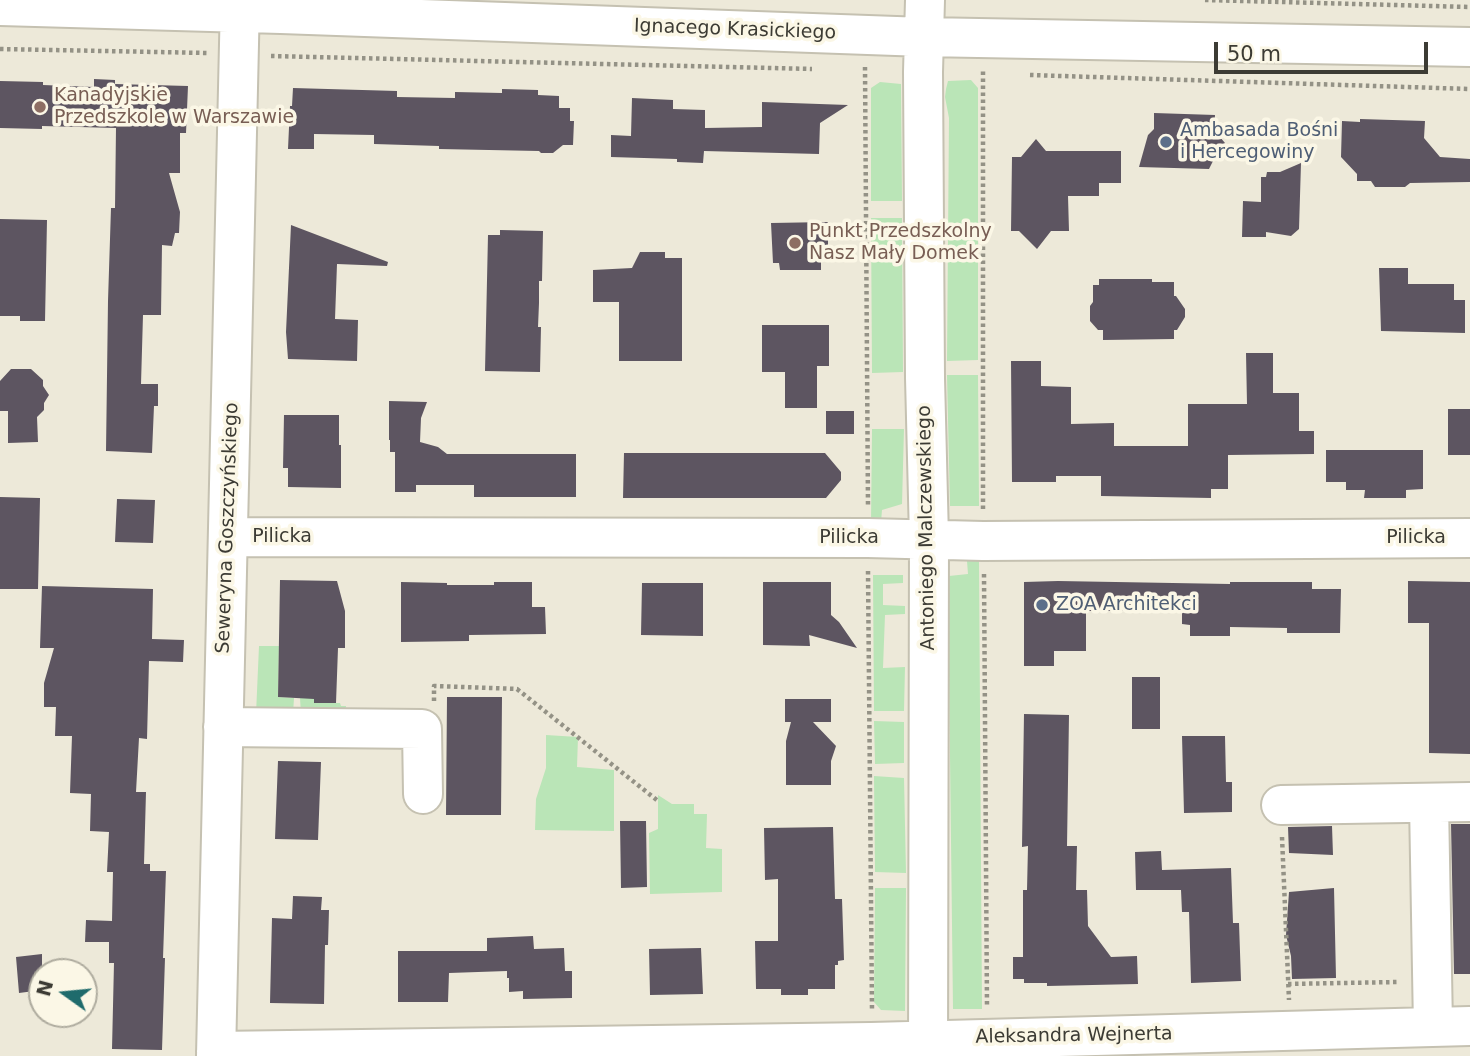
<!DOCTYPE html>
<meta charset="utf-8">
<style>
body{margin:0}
#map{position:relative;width:1470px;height:1056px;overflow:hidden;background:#ede9d9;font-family:"DejaVu Sans",sans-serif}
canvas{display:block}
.north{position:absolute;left:28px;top:958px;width:70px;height:70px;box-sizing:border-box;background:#fbf7e6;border:2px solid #afac9f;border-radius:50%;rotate:285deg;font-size:19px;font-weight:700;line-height:28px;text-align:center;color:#3c3b34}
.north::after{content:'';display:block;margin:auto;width:24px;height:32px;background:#1f6b6c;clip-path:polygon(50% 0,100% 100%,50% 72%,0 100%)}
.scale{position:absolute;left:1214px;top:42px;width:214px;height:32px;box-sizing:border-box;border:4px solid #3c3b34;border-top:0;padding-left:9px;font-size:21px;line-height:24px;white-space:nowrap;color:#3c3b34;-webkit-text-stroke:5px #fbf7e6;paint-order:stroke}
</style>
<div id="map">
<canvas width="1470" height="1056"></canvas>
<div class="north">N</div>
<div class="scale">50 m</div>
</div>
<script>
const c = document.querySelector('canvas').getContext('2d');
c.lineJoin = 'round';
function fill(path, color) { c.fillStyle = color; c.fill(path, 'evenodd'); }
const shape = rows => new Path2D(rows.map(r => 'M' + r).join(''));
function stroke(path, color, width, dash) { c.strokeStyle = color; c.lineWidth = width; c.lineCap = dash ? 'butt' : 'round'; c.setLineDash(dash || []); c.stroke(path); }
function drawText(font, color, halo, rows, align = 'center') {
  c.font = font + ' "DejaVu Sans",sans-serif'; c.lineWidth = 7; c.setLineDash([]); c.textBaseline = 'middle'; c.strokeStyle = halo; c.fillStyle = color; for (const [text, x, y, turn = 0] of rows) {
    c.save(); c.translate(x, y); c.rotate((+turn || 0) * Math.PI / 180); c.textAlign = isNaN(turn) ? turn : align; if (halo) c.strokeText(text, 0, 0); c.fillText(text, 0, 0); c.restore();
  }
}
const green = shape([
 [971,80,978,88,978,360,947,361,949,118,945,97,946,89,948,81],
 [880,82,901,84,902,201,871,201,871,88],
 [871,218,902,218,903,372,872,373],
 [947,375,978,375,979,506,950,506],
 [872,429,904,429,902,504,882,510,881,522,871,523],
 [979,560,982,1009,953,1009,948,587,949,576,968,574,967,561],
 [873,575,903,575,903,583,883,584,883,605,905,606,905,614,885,615,883,668,905,667,904,711,874,711],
 [259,646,279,646,278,697,294,698,293,714,256,714],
 [300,698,314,698,314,703,340,703,341,706,346,706,345,715,301,714],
 [874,721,904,722,904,763,875,764],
 [546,735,578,737,577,767,614,770,614,831,535,830,536,799,546,768],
 [874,776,904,778,906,873,875,872],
 [658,795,672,804,694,804,694,814,707,814,706,848,722,849,722,892,650,894,649,833,658,829],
 [875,888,906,888,905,1011,881,1010,874,1002]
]);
const building = shape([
 [94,79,115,80,115,84,188,86,186,133,180,133,180,173,169,173,180,212,179,233,175,233,172,246,162,245,161,315,143,315,141,384,158,384,158,406,154,406,152,453,106,451,108,301,111,208,115,208,116,128,42,126,42,129,0,128,0,81,43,82,43,85,94,87],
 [293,88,397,91,397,97,455,98,455,92,502,93,502,89,538,90,538,95,559,96,559,108,570,108,570,121,574,121,573,145,563,145,553,153,541,153,539,151,439,149,439,146,374,144,374,135,314,134,314,149,288,149,290,106,292,106],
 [632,98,673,100,673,109,705,110,705,128,762,127,762,102,848,105,820,123,819,154,704,151,703,163,677,162,677,159,611,157,611,135,631,136],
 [1154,113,1215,115,1214,130,1225,143,1214,155,1213,161,1209,169,1139,167,1148,135,1154,129],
 [1360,119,1425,121,1424,138,1440,157,1470,159,1470,182,1410,183,1405,187,1375,187,1371,181,1357,181,1357,174,1341,157,1342,121,1360,122],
 [1036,139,1046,151,1121,151,1121,183,1099,183,1099,196,1068,196,1069,231,1051,231,1037,249,1019,231,1011,231,1012,157,1021,157],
 [1301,163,1299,229,1291,236,1266,232,1266,237,1242,237,1243,201,1261,202,1261,177,1266,177,1267,172,1280,172],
 [0,219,47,220,45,321,20,321,20,316,0,316],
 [828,222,828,250,821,251,821,270,780,270,779,263,773,263,771,223],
 [291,225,388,262,387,266,337,264,335,319,358,320,357,361,288,359,286,332],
 [500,230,543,231,542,281,539,281,539,303,538,327,541,327,540,372,485,371,488,235,500,235],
 [640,252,665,252,665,258,682,258,682,361,619,361,619,302,593,302,593,270,632,268],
 [1379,268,1408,268,1408,284,1454,284,1454,300,1465,300,1465,333,1381,331],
 [1099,279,1152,279,1152,282,1174,282,1174,296,1176,296,1185,309,1185,317,1177,330,1174,330,1174,339,1103,340,1103,330,1098,330,1090,321,1090,306,1093,302,1093,285,1099,285],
 [762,325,829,325,829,366,817,366,817,408,785,408,785,372,762,372],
 [1246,353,1273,353,1273,393,1299,393,1299,431,1314,431,1314,454,1228,455,1228,489,1211,489,1211,498,1101,496,1101,476,1056,476,1056,482,1012,482,1011,361,1041,361,1041,386,1071,387,1071,424,1114,423,1114,446,1188,446,1188,404,1247,404],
 [11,369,31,369,43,380,43,386,49,395,44,403,44,410,37,417,38,442,8,443,8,411,0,411,0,381],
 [389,401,427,402,421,418,420,442,438,447,447,454,576,454,576,497,474,497,474,485,416,485,416,492,395,492,395,452,390,452,390,440,389,440],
 [1448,409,1470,409,1470,455,1448,455],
 [826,411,854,411,854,434,826,434],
 [284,415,339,415,339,445,341,445,341,488,288,487,288,468,283,468],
 [1326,450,1423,450,1423,489,1406,490,1406,498,1364,498,1365,490,1346,490,1346,482,1326,482],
 [624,453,825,453,841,472,841,480,826,498,623,498],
 [0,497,40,498,38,589,0,589],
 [117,499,155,500,153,543,115,542],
 [280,580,337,581,345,611,345,648,338,648,336,703,314,703,314,699,278,697],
 [1058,581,1230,584,1230,582,1312,582,1312,589,1341,589,1340,633,1287,633,1287,628,1230,627,1230,636,1190,636,1190,625,1182,624,1182,610,1086,611,1086,651,1054,651,1054,666,1024,666,1024,582],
 [1408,581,1470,582,1470,754,1429,753,1429,623,1408,623],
 [401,582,447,583,447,585,494,585,494,582,532,582,532,607,545,607,546,634,469,635,469,641,401,642],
 [763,582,831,582,831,615,839,622,857,648,809,635,810,646,763,645],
 [642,583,703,583,703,636,641,635],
 [42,586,153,589,152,639,184,640,183,662,149,661,147,739,139,738,136,792,146,792,144,864,150,864,150,871,166,871,163,958,165,958,162,1050,112,1049,114,963,109,963,109,942,85,942,86,920,112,921,113,872,107,872,109,832,90,831,91,794,70,793,72,736,55,736,56,707,44,707,44,683,54,648,40,648],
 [1132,677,1160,677,1160,729,1132,729],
 [447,697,502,697,501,815,446,815],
 [785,699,831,699,831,722,813,722,836,746,831,761,831,785,786,785,786,741,791,722,785,722],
 [1024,714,1069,715,1067,846,1077,846,1076,890,1087,890,1088,926,1111,957,1137,956,1138,984,1047,986,1047,983,1024,983,1024,979,1013,979,1013,957,1023,957,1023,890,1027,890,1028,846,1022,847],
 [1182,736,1225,736,1226,782,1232,782,1232,812,1184,813],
 [278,761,321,762,318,840,275,839],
 [620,821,646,821,647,887,621,888],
 [1451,824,1470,824,1470,974,1454,974],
 [1332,826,1333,855,1289,853,1288,827],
 [833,827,835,899,842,899,844,960,838,961,838,965,835,965,835,989,808,989,808,995,781,995,781,989,756,989,755,941,778,941,778,879,765,880,764,828],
 [1161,851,1162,870,1231,868,1233,923,1239,923,1241,981,1191,983,1189,912,1182,912,1181,890,1136,890,1135,852],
 [1334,888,1336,978,1292,979,1291,956,1286,935,1289,892],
 [293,896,322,897,321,910,329,910,328,945,325,945,324,1004,270,1003,272,918,292,919],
 [533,936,534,949,564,948,565,971,572,971,572,998,523,999,523,991,509,992,509,978,507,978,507,971,449,973,448,1002,398,1002,398,951,487,951,487,938],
 [701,948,703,994,650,995,649,949],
 [42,954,42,990,19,993,16,957]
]);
const path = shape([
 [1205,0,1470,7],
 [0,49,208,53],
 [271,56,812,69],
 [865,67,868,507],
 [1030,75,1470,89],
 [983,509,983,70],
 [868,571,872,1010],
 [984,574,987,1006],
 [434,701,434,686,517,689,658,801],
 [1282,837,1289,1000],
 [1288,984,1399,982]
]);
const minor = shape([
 [925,0,923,72,925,378,929,538,928,1056],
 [0,6,281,14,924,37,1470,47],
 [228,537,868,538,983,541,1470,538],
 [223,727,422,729,423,794],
 [1429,803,1433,1027],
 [1281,805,1470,802],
 [216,1051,871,1042,1470,1026],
 [216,1056,240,0]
]);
const markers = [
 [40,107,7,"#8d6e63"],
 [1166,142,7,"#5c6f8a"],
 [795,243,7,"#8d6e63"],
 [1042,605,7,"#5c6f8a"]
];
const streetNames = [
 ["Ignacego Krasickiego",735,30,2],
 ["Seweryna Goszczyńskiego",228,528,-88],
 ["Antoniego Malczewskiego",927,528,-91],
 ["Pilicka",282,537],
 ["Pilicka",849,538],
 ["Pilicka",1416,538],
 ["Aleksandra Wejnerta",1074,1036,-1]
];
const educationNames = [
 ["Kanadyjskie",54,96],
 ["Przedszkole w Warszawie",54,118],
 ["Punkt Przedszkolny",809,232],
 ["Nasz Mały Domek",809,254]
];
const serviceNames = [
 ["Ambasada Bośni",1180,131],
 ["i Hercegowiny",1180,153],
 ["ZOA Architekci",1056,605]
];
fill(green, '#bae5b7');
fill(building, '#5d5561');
stroke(minor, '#c5c1b1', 42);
stroke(path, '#949286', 4.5, [3.5, 3.5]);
stroke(minor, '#fff', 38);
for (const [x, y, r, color] of markers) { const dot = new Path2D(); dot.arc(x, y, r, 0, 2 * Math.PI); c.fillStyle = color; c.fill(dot); stroke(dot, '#fbf7e6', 2.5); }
drawText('19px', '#3c3b34', '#fbf7e6', streetNames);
drawText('19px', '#785e54', '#fbf7e6', educationNames, 'left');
drawText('19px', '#4e5e75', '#fbf7e6', serviceNames, 'left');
</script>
